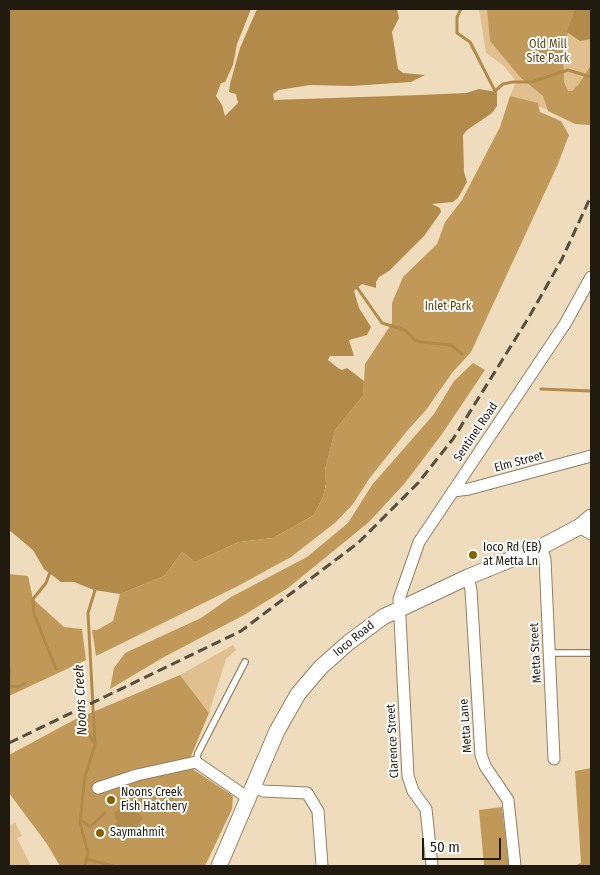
<!DOCTYPE html>
<style>
body{margin:0}
#map{position:relative;width:600px;height:875px;overflow:hidden;background:#efdcbd;font-family:"Fira Sans Condensed",sans-serif}
canvas{display:block}
.frame{position:absolute;inset:0;border:10px solid #211a0f;pointer-events:none}
.scale{position:absolute;left:422px;top:838px;width:79px;height:22px;box-sizing:border-box;border:2px solid #211a0f;border-top:0;padding-left:6px;font-size:15px;line-height:18px;white-space:nowrap;color:#211a0f;-webkit-text-stroke:4px #fff;paint-order:stroke}
</style>
<div id="map">
<canvas width="600" height="875"></canvas>
<div class="frame"></div>
<div class="scale">50 m</div>
</div>
<script>
const c = document.querySelector('canvas').getContext('2d');
c.lineJoin = 'round';
function fill(path, color) { c.fillStyle = color; c.fill(path, 'evenodd'); }
const shape = rows => new Path2D(rows.map(r => 'M' + r).join(''));
function stroke(path, color, width, dash) { c.strokeStyle = color; c.lineWidth = width; c.lineCap = dash ? 'butt' : 'round'; c.setLineDash(dash || []); c.stroke(path); }
function drawText(font, color, halo, rows, align = 'center') {
  c.font = font + ' "Fira Sans Condensed",sans-serif'; c.lineWidth = 4; c.setLineDash([]); c.textBaseline = 'middle'; c.strokeStyle = halo; c.fillStyle = color; for (const [text, x, y, turn = 0] of rows) {
    c.save(); c.translate(x, y); c.rotate((+turn || 0) * Math.PI / 180); c.textAlign = isNaN(turn) ? turn : align; if (halo) c.strokeText(text, 0, 0); c.fillText(text, 0, 0); c.restore();
  }
}
const green = shape([
 [479,9,591,9,591,126,510,96,516,81,504,66,486,53],
 [233,645,236,650,226,659,209,713,180,675],
 [9,821,11,825,15,822,22,836,17,838,31,866,9,866]
]);
const forest = shape([
 [487,9,575,9,563,50,564,82,568,91,572,91,579,84,591,65,591,125,575,124,548,111,543,96,520,77,490,41],
 [510,96,538,103,540,112,561,121,569,135,558,164,471,352,452,373,426,410,407,431,369,479,353,504,336,522,291,557,236,587,96,656,92,630,97,630,113,621,120,594,164,576,182,552,195,562,239,542,273,538,314,515,323,497,326,484,325,470,335,430,363,396,365,364,392,323,392,303,403,277,437,244,445,222,462,200,500,127],
 [473,363,485,370,442,434,405,483,369,522,288,588,244,615,164,657,110,689,114,668,125,653,201,618,231,597,307,557,348,523,372,485,434,414,454,381],
 [9,574,28,576,33,599,64,627,82,629,86,660,9,696],
 [180,675,209,713,189,761,194,770,233,796,232,809,205,866,60,866,47,844,9,793,9,755,74,720],
 [591,768,591,866,574,866,581,863,575,771],
 [502,807,509,866,484,866,479,810]
]);
const water = shape([
 [9,9,251,9,237,44,233,65,225,82,221,83,216,96,222,105,225,116,238,103,236,94,229,92,230,84,240,48,257,9,397,9,399,18,392,32,398,69,403,73,425,75,411,82,351,86,310,85,279,90,273,94,274,100,420,95,466,93,479,89,497,92,497,106,492,113,467,130,463,135,464,172,467,182,458,198,453,202,432,204,440,208,441,212,424,236,389,271,379,277,376,282,376,288,362,284,354,291,359,308,371,327,367,335,349,340,354,356,330,356,328,360,338,368,342,370,347,368,364,381,363,396,335,430,325,470,326,484,323,497,314,515,273,538,239,542,195,562,182,552,164,576,120,594,94,590,74,582,61,582,44,569,33,550,9,530],
 [575,9,591,9,591,39,580,41,567,32],
 [122,807,132,808,143,817,135,830,130,832,117,829,115,824,117,821,114,813]
]);
const stream = shape([
 [461,9,457,17,457,33,470,42,495,91,503,84,513,82,531,82,568,70,591,77],
 [356,286,382,323,405,330,415,340,421,342,451,345,462,354],
 [541,389,591,391],
 [50,572,46,583,33,599,34,614,56,669],
 [9,669,9,674],
 [9,686,18,687,25,683],
 [82,721,93,742],
 [81,820,90,827,105,813],
 [87,859,113,866],
 [85,866,88,852,80,823,85,776,95,745,88,613,96,587]
]);
const lane = shape([
 [549,653,591,653],
 [196,762,198,753,245,662]
]);
const street = shape([
 [453,491,469,489,591,456],
 [579,527,591,534],
 [541,547,545,559,554,759],
 [468,577,471,590,481,755,485,766,508,800,515,866],
 [253,786,263,791,307,793,318,811,322,866],
 [98,788,137,775,196,762,248,798],
 [432,866,426,809,413,791,408,776,399,599,419,542,565,324,591,277]
]);
const secondary = shape([
 [219,866,277,731,298,694,321,667,348,643,383,617,468,577,541,547,579,527,591,517]
]);
const rail = shape([
 [9,743,241,631,358,543,418,483,453,439,529,317,562,259,591,196]
]);
const markers = [
 [473,555,5,"#895f00"],
 [111,800,5,"#895f00"],
 [100,833,5,"#895f00"]
];
const parkNames = [
 ["Old Mill",548,45],
 ["Site Park",548,59],
 ["Inlet Park",448,307]
];
const streetNames = [
 ["Sentinel Road",476,432,-56],
 ["Elm Street",519,462,-15],
 ["Ioco Road",354,639,-39],
 ["Metta Street",536,653,-93],
 ["Metta Lane",466,726,-94],
 ["Clarence Street",393,741,-93]
];
const poiNames = [
 ["Ioco Rd (EB)",483,548],
 ["at Metta Ln",483,562],
 ["Noons Creek",121,793],
 ["Fish Hatchery",121,807],
 ["Saymahmit",110,833]
];
const waterNames = [
 ["Noons Creek",81,700,-93]
];
fill(green, '#e0c08e');
fill(forest, '#c09958');
fill(water, '#b28b4a');
stroke(stream, '#b28b4a', 3);
stroke(lane, '#928064', 8);
stroke(street, '#928064', 13);
stroke(secondary, '#928064', 17);
stroke(lane, '#fff', 5.5);
stroke(street, '#fff', 11);
stroke(secondary, '#fff', 15);
stroke(rail, '#584e3e', 3, [10, 5]);
for (const [x, y, r, color] of markers) { const dot = new Path2D(); dot.arc(x, y, r, 0, 2 * Math.PI); c.fillStyle = color; c.fill(dot); stroke(dot, '#fff', 2); }
drawText('12px', '#614513', '#fff', parkNames);
drawText('12px', '#211a0f', '#fff', streetNames);
drawText('12px', '#211a0f', '#fff', poiNames, 'left');
drawText('italic 14px', '#3a290c', '#fff', waterNames);
</script>
